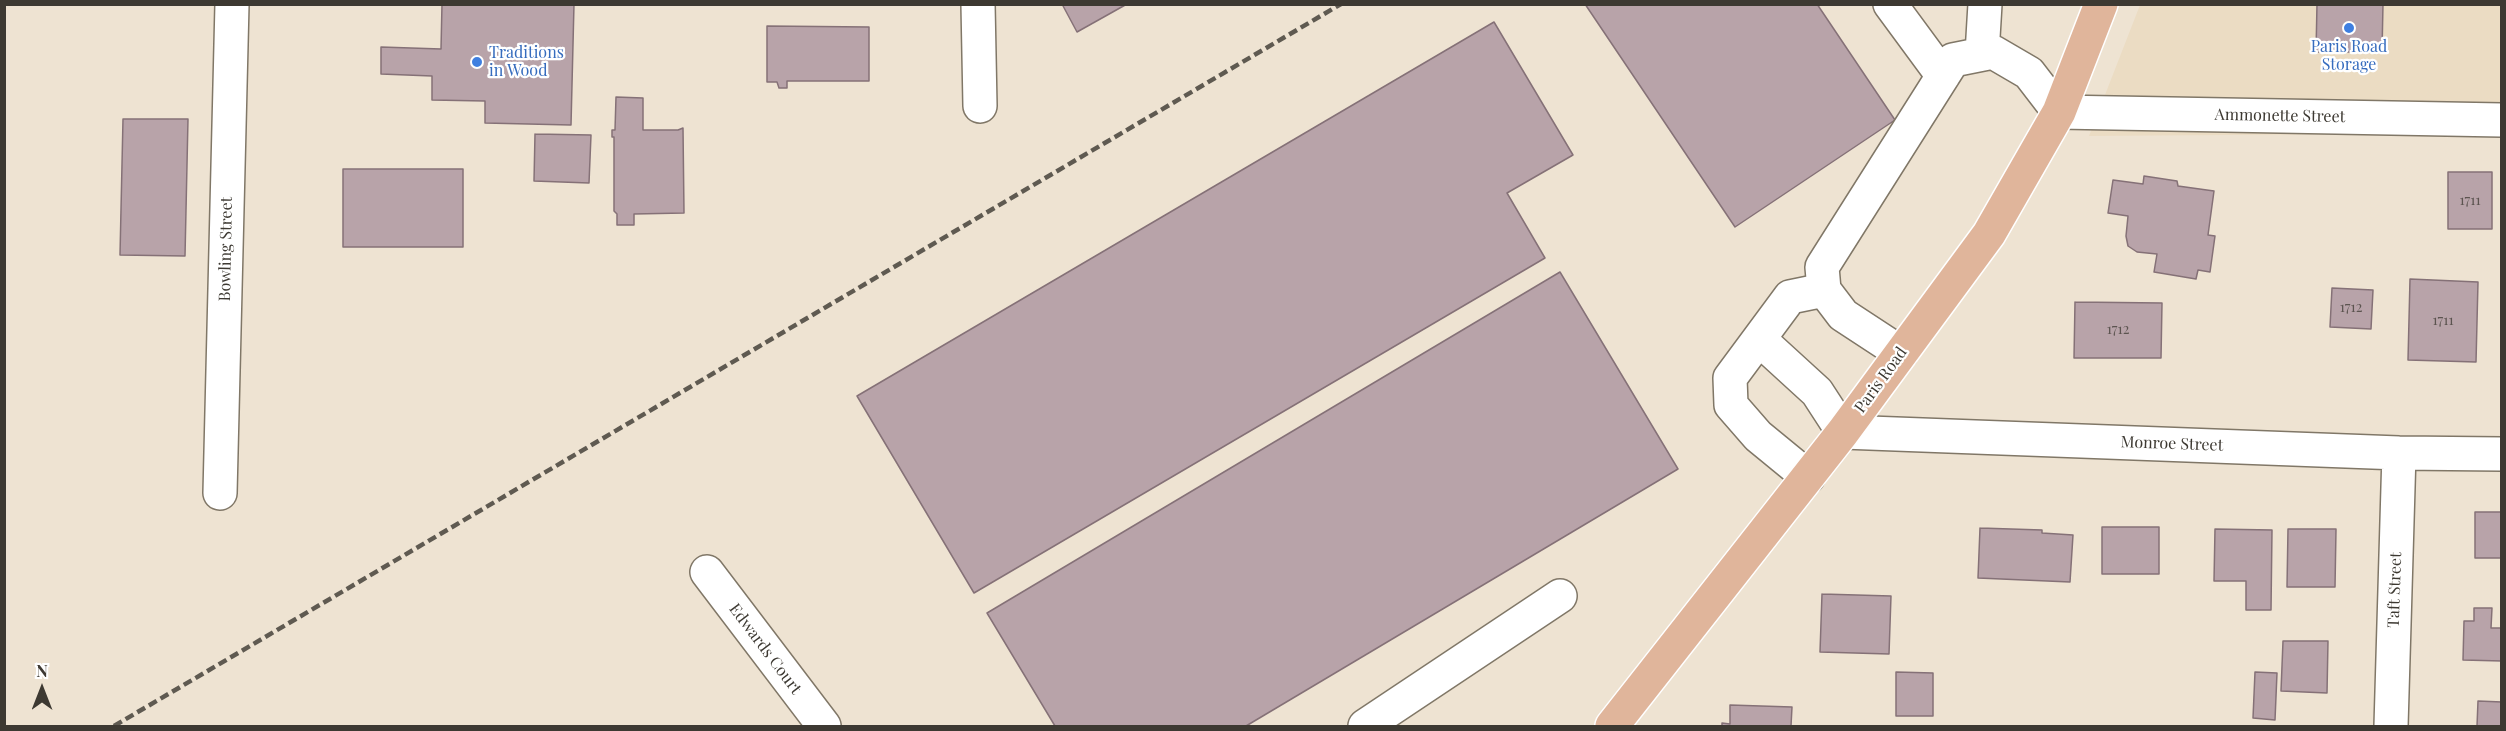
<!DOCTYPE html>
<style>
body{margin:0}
#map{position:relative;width:2506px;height:731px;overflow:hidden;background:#eee3d2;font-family:"Playfair Display",serif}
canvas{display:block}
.frame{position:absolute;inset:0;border:6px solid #3d3932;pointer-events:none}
.north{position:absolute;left:12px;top:659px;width:60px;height:60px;-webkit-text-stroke:4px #fff;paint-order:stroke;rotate:0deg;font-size:16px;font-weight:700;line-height:24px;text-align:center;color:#3d3932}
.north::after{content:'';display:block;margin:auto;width:21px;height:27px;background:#3d3932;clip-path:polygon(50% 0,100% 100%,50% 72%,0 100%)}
</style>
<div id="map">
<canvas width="2506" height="731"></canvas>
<div class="frame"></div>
<div class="north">N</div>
</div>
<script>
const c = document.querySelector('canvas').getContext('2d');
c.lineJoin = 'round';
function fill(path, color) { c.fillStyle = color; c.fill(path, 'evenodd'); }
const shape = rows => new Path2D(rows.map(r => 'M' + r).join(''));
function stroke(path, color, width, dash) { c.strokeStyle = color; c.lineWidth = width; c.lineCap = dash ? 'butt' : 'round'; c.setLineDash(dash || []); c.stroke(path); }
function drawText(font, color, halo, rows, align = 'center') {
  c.font = font + ' "Playfair Display",serif'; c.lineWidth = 4.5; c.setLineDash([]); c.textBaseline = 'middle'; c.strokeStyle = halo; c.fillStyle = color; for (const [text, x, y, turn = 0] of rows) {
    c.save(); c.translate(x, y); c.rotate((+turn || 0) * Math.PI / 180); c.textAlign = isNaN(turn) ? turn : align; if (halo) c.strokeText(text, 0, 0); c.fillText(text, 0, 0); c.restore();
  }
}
const built = shape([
 [2140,5,2501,5,2501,133,2089,136]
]);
const building = shape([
 [442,4,574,4,571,125,485,123,485,101,432,100,432,76,381,74,381,47,441,49,442,4],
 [1062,4,1127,4,1077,32,1062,4],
 [1585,4,1817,4,1895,120,1735,227,1585,4],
 [2317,4,2383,4,2382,52,2316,52,2317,4],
 [1494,22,1573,155,1507,193,1545,258,974,593,857,396,1494,22],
 [767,26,869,27,869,81,787,81,787,88,779,88,777,82,767,82,767,26],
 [616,97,643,98,643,130,678,130,683,128,684,213,634,214,634,225,617,225,617,214,614,211,614,137,612,137,612,130,615,130,616,97],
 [123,119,188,119,185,256,120,255,123,119],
 [535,134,591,135,589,183,534,181,535,134],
 [343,169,463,169,463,247,343,247,343,169],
 [2448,172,2492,172,2492,229,2448,229,2448,172],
 [2144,176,2177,181,2178,186,2214,191,2208,235,2215,236,2210,272,2198,270,2196,279,2154,272,2157,254,2137,252,2128,246,2126,236,2128,216,2108,213,2113,180,2143,184,2144,176],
 [1560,272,1678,469,1246,726,1055,726,987,613,1560,272],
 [2410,279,2478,282,2476,362,2408,360,2410,279],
 [2332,288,2373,290,2371,329,2330,327,2332,288],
 [2075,302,2162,303,2161,358,2074,358,2075,302],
 [2475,512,2502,512,2502,558,2475,558,2475,512],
 [2102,527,2159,527,2159,574,2102,574,2102,527],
 [1980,528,2042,530,2042,533,2073,535,2070,582,1978,578,1980,528],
 [2215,529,2272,530,2271,610,2246,610,2246,581,2214,581,2215,529],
 [2288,529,2336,529,2335,587,2287,587,2288,529],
 [1822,594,1891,596,1889,654,1820,652,1822,594],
 [2474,608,2492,608,2491,628,2502,628,2502,661,2463,660,2464,621,2474,621,2474,608],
 [2283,641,2328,641,2327,693,2281,691,2283,641],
 [1896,672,1933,673,1933,716,1896,716,1896,672],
 [2255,672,2277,673,2275,720,2253,718,2255,672],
 [2478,701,2502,702,2502,726,2477,726,2478,701],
 [1730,705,1792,707,1791,726,1722,726,1722,723,1730,724,1730,705]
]);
const minor = shape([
 [978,4,980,106],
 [1890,4,1943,76],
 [1982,54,1985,4],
 [1759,339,1817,392,1843,432,2399,453,2502,454],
 [1901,353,1843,315,1824,290,1822,267,1953,60,1993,52,2029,73,2059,112,2502,120],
 [1808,477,1758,436,1731,405,1730,378,1790,297,1824,290],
 [220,493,232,4],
 [707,572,824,726],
 [1365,726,1560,596],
 [2391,726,2399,453]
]);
const major = shape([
 [1612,726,1843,432,1989,234,2059,112,2101,4]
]);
const rail = shape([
 [114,726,1341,4]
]);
const markers = [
 [2349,28,6,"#3f7fe0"],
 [477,62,6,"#3f7fe0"]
];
const numberNames = [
 ["1711",2470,201],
 ["1712",2351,308],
 ["1711",2443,321],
 ["1712",2118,330]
];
const shopNames = [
 ["Paris Road",2349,47],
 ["Storage",2349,65],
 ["Traditions",489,53,"left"],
 ["in Wood",489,71,"left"]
];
const streetNames = [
 ["Ammonette Street",2280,116,1],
 ["Bowling Street",226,249,-89],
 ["Paris Road",1881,380,-54],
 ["Monroe Street",2172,444,2],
 ["Taft Street",2395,590,-88],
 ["Edwards Court",765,649,53]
];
fill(built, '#ebdcc3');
fill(building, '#b8a3a9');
stroke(building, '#857177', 1.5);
stroke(minor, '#807767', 36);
stroke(major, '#fff', 36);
stroke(minor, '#fff', 33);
stroke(major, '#e0b59b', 33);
stroke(rail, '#5f5a51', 4.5, [9, 4.5]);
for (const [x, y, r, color] of markers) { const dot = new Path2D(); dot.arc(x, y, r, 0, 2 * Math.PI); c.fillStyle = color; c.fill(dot); stroke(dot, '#fff', 2); }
drawText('14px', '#5c5450', null, numberNames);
drawText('16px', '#366cbe', '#fff', shopNames);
drawText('16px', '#3d3932', '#fff', streetNames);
</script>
